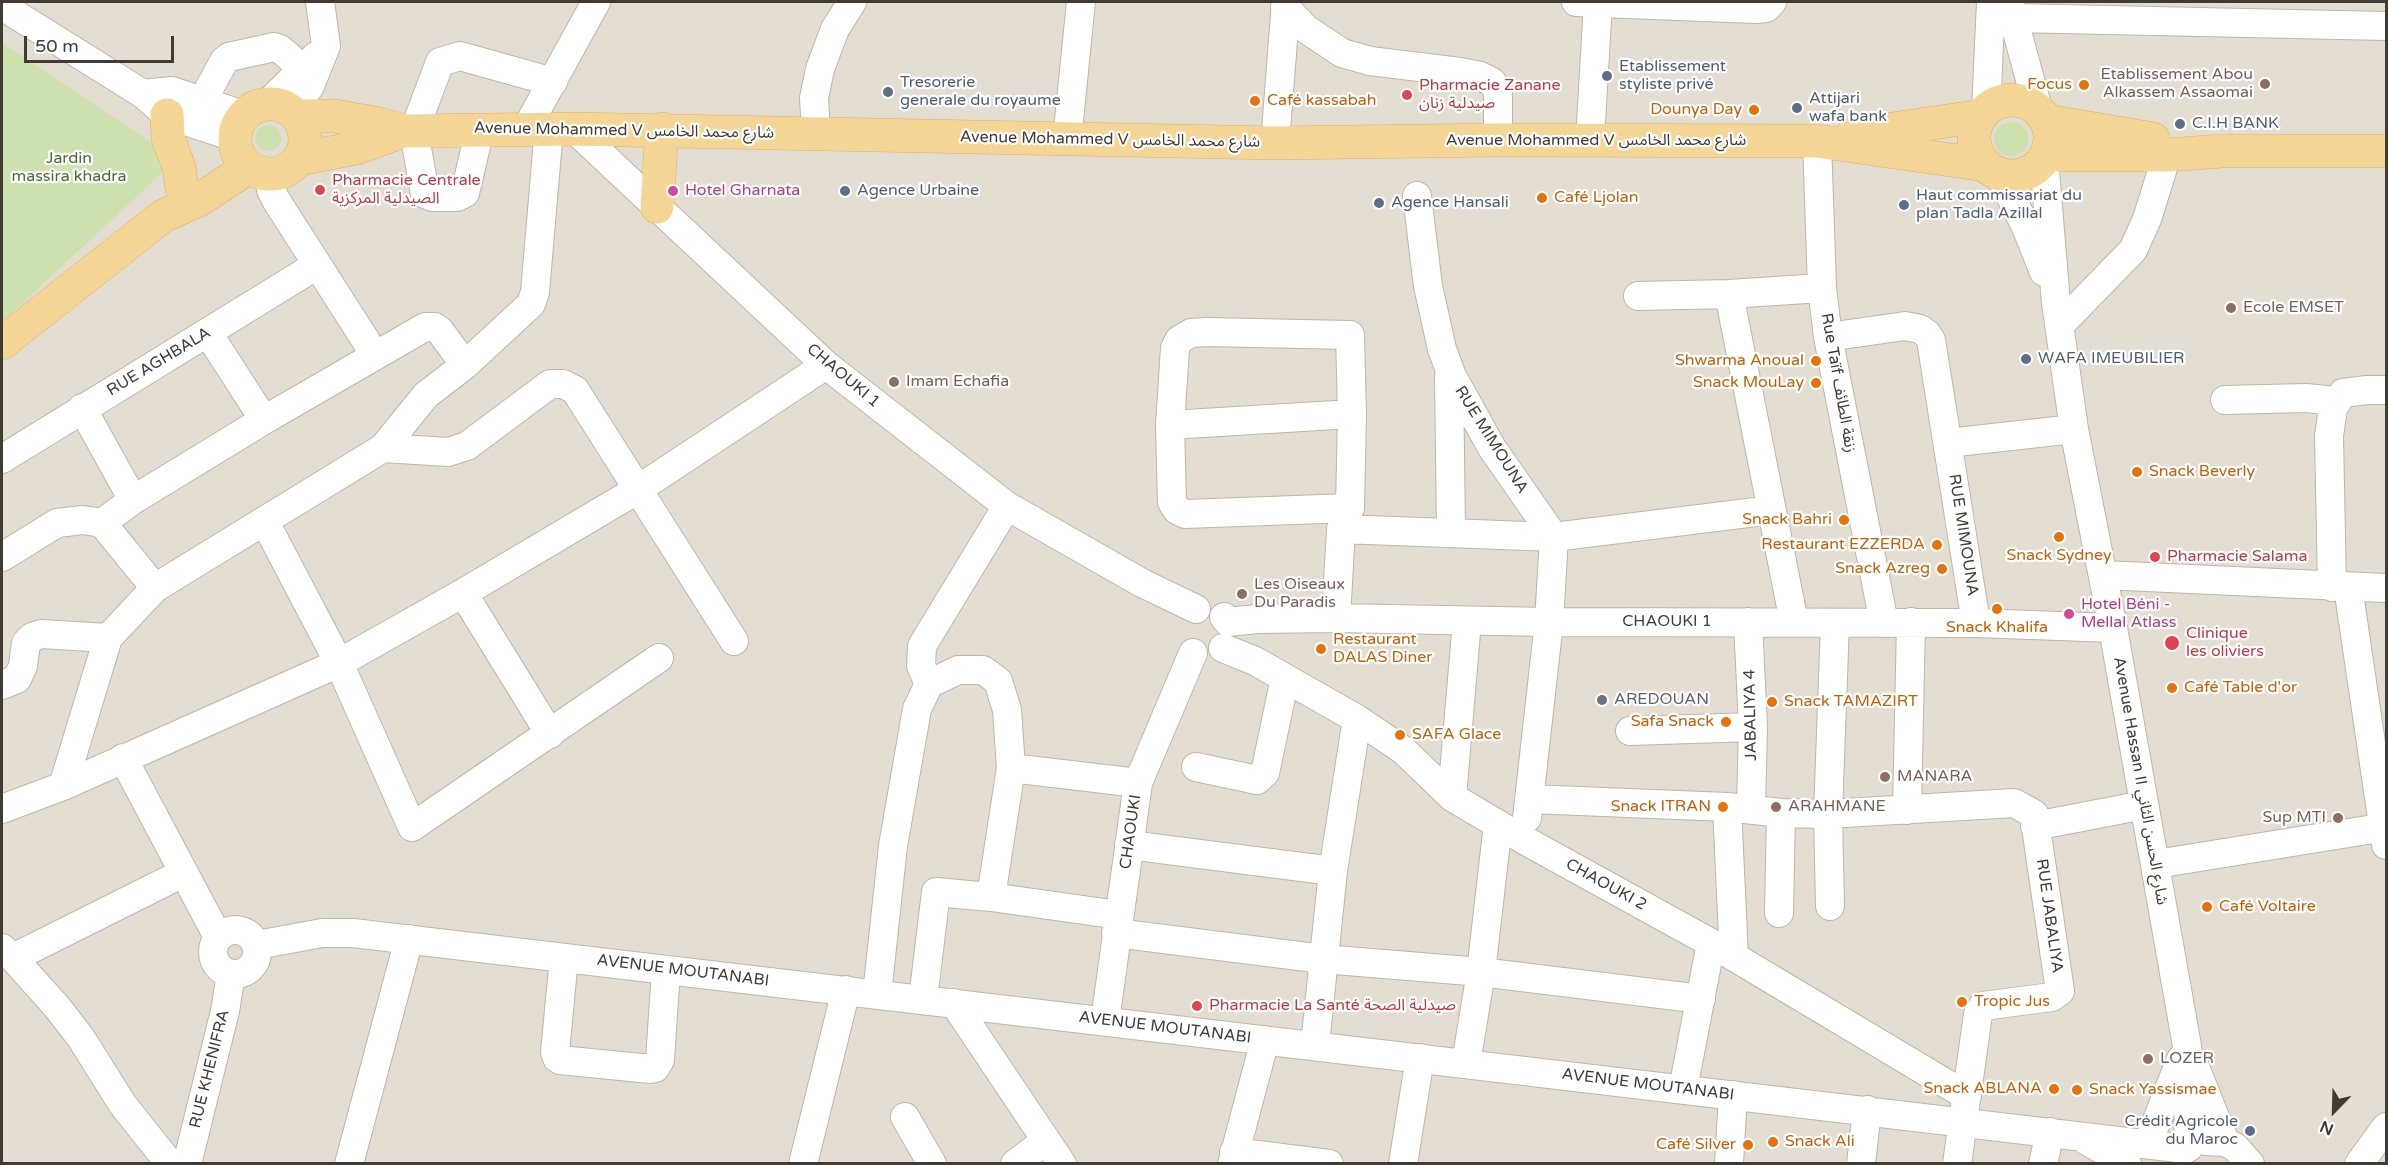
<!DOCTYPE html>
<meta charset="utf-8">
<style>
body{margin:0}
#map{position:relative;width:2388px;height:1165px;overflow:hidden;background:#f0ece3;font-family:"Varela Round",sans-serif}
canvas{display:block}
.frame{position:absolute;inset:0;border:3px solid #413b34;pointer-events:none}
.north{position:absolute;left:2304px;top:1081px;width:60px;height:60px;-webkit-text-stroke:4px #fff;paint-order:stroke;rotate:203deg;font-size:16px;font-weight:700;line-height:24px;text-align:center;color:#413b34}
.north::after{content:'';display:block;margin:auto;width:21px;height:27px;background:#413b34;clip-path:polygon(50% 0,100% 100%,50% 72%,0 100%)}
.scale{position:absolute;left:24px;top:36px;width:150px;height:27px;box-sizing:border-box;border:3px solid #413b34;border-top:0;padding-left:8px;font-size:18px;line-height:21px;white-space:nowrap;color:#413b34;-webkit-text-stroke:4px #fff;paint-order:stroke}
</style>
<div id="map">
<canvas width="2388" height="1165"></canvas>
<div class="frame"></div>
<div class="north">N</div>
<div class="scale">50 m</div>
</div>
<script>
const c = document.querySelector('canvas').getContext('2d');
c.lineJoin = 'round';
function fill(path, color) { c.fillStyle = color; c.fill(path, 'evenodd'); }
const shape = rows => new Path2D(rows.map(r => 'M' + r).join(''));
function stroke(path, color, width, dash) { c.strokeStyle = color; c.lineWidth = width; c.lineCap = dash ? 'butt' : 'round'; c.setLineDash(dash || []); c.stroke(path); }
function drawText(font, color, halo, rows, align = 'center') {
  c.font = font + ' "Varela Round","Noto Sans Arabic",sans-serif'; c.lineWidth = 4.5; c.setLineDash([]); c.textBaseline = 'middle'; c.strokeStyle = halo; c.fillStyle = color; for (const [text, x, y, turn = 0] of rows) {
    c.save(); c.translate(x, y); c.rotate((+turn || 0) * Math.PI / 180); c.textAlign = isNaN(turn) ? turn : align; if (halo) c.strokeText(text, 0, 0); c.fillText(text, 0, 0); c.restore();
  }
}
const residential = shape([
 [2,2,2386,2,2386,1163,2,1163]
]);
const green = shape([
 [2,43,160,148,165,170,2,322],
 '1994 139a17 17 0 1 1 34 0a17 17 0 1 1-34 0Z',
 '255 138a13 13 0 1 1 26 0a13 13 0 1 1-26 0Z'
]);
const minor = shape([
 [1576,2,1755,9,1766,8,1772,2],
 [2009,2,2038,109],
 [2,6,143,94,167,115,234,137],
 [1285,7,1306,29,1342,53,1370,61,1460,72,1480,76,1492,82,1498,92,1498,140],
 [2014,18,2386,26],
 [143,94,172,91,243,115],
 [203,100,224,61,229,57,274,47,280,49,302,68],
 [267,104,316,56],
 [1986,110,1991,2],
 [292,111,310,86,326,46,320,2],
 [480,129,465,193,457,197,432,197,425,194,414,131,440,62,460,56,553,82],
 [526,129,596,2],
 [574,129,826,365,1007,506,1142,583,1196,609],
 [816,134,814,98,820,69,835,29,852,2],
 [1067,140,1081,2],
 [1590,140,1598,3],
 [1817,141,1822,288,1828,337,1884,623],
 [1275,143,1286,2],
 [2044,159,2056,303,2074,429,2113,628,2187,1046,2189,1147],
 [1999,173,2026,227,2044,272],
 [269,174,271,190,276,200,375,355],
 [1417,196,1428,286,1442,349,1452,376,1492,448,1554,537,1549,622,1527,818],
 [1729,294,1794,622],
 [1638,296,1729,294,1822,288],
 [2060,325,2133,250,2147,219,2167,155],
 [208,333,264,420],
 [1828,337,1905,326,1920,329,1927,334,1931,340,1976,623],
 [1449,376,1451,532],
 [2225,400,2306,398,2335,401],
 [82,408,133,500],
 [1170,425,1352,414],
 [1948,443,2074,429],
 [383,448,426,395,465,365,531,304,535,292,549,129],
 [2,459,317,265],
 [265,522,339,663,412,827,659,658],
 [1341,529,1554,537,1772,510],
 [2,557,57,523,83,520,102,523],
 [2103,575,2386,588],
 [2332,587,2329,436,2333,408,2343,393,2367,390,2386,390],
 [2348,587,2386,845],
 [155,588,102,523,133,500,264,420,425,327,435,327,440,331,465,365],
 [463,593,550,734],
 [1224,617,1228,622,1257,619,1336,618,1549,622,1976,623,2113,628],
 [1336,618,1341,529,1350,508,1352,414,1350,335,1207,332,1191,333,1179,340,1175,348,1170,425,1172,502,1177,510,1185,514,1350,508],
 [1748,622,1753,727,1751,808],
 [1223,648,1255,661,1357,719,1403,750,1452,797,1526,841,1711,943,1967,1096],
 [929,684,921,666,922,646,1007,506],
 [2,685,17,679,23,666,26,643,32,637,41,634,108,638],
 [1630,731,1753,727],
 [123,758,218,937],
 [1196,767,1257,780,1265,773,1285,678],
 [1011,768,1138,783],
 [63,786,108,638,155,588,383,448,448,452,467,446,550,384,563,384,575,390,734,641],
 [1452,797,1467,621],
 [1529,799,1727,807,1781,813,1828,814,2014,803,2034,814,2060,991,2052,997,1983,1006,1978,1014,1957,1164],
 [1727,807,1734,957],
 [2,809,63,786,339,663,463,593,637,490,826,365],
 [1907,810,1911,622],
 [2035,826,2144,805],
 [1129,845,1333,871],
 [2156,864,2386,827],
 [1830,906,1828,814,1835,623],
 [1779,913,1781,813],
 '213 952a22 22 0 1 1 44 0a22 22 0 1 1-44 0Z',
 [1116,933,1323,959,1481,972,1701,999],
 [257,945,322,933,353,933,2186,1149],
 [2,948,13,958,57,1007,81,1038,123,1105,170,1164],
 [13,958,183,873],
 [564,958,555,1052,557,1058,560,1060,651,1069,655,1068,660,1060,666,970],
 [877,994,893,846,917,709,929,684,958,670,983,670,998,681,1007,710,1011,768,991,897],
 [923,999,936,892,991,897,1119,915],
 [954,1003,1062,1164],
 [1105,1021,1138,783,1193,653],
 [1315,1045,1333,871,1357,719],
 [2193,1062,2225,1142],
 [1466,1063,1481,972,1498,824],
 [1683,1089,1711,943],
 [905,1117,932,1164],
 [2087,1141,2127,1164],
 [2206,1141,2225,1142,2235,1147,2250,1164],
 [2148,1143,2181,1059],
 [1234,1152,1329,1164],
 [187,1164,225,1011,231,974],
 [349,1164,409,939],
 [803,1164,846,990],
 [1015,1164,1046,1140],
 [1232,1164,1265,1040],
 [1403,1164,1420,1058],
 [1729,1164,1733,1095],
 [1861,1164,1867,1110],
 [2043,1164,2050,1132],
 [2359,1164,2386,1127]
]);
const major = shape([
 '1974 138a38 38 0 1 1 76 0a38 38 0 1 1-76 0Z',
 '235 139a35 35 0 1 1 70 0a35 35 0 1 1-70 0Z',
 [167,115,168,138,179,167,182,189],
 [297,116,335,116,379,124,404,131],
 [2047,121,2153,139],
 [1852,135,1981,116],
 [2046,155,2167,155,2222,151,2386,151],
 [299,159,356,148,404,131,574,129,1275,143,1498,140,1817,141,1986,165],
 [657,207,662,129],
 [2,343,163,216,199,200,249,167]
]);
const markers = [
 [1607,76,6,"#5c6f8a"],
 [2265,84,6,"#8d6e63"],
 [2084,85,6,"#e8710a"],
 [888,92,6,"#5c6f8a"],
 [1407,95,6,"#e0444e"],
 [1255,101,6,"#e8710a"],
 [1797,108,6,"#5c6f8a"],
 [1754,110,6,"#e8710a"],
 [2180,124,6,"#5c6f8a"],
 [320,190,6,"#e0444e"],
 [673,191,6,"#d1479c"],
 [845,191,6,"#5c6f8a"],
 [1542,198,6,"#e8710a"],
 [1379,203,6,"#5c6f8a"],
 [1904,205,6,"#5c6f8a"],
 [2231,308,6,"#8d6e63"],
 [2026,359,6,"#5c6f8a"],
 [1816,361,6,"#e8710a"],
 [894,382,6,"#8d6e63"],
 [1816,383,6,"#e8710a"],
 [2137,472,6,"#e8710a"],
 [1844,520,6,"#e8710a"],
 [2059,537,6,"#e8710a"],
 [1937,545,6,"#e8710a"],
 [2155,557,6,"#e0444e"],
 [1942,569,6,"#e8710a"],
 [1242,594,6,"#8d6e63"],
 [1997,609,6,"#e8710a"],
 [2069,614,6,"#d1479c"],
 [2172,643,8,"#e0444e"],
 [1321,649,6,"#e8710a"],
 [2172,688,6,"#e8710a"],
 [1602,700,6,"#6b7280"],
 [1772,702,6,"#e8710a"],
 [1726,722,6,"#e8710a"],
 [1400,735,6,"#e8710a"],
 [1885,777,6,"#8d6e63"],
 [1723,807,6,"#e8710a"],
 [1776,807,6,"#8d6e63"],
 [2338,818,6,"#8d6e63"],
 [2207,907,6,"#e8710a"],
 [1962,1002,6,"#e8710a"],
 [1197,1006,6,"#e0444e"],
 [2148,1059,6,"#8d6e63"],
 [2054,1089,6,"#e8710a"],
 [2077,1090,6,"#e8710a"],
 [2250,1131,6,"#5c6f8a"],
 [1773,1142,6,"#e8710a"],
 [1748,1145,6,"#e8710a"]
];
const serviceNames = [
 ["Etablissement",1619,67],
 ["styliste privé",1619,85],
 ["Tresorerie",900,83],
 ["generale du royaume",900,101],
 ["Attijari",1809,99],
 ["wafa bank",1809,117],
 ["C.I.H BANK",2192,124],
 ["Agence Urbaine",857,191],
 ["Haut commissariat du",1916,196],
 ["plan Tadla Azillal",1916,214],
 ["Agence Hansali",1391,203],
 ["WAFA IMEUBILIER",2038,359],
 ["Crédit Agricole",2238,1122,"right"],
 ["du Maroc",2238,1140,"right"]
];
const educationNames = [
 ["Etablissement Abou",2253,75,"right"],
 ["Alkassem Assaomai",2253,93,"right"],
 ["Ecole EMSET",2243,308],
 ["Imam Echafia",906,382],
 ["Les Oiseaux",1254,585],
 ["Du Paradis",1254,603],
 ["MANARA",1897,777],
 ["ARAHMANE",1788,807],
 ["Sup MTI",2326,818,"right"],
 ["LOZER",2160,1059]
];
const foodNames = [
 ["Focus",2072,85],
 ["Café kassabah",1267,101,"left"],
 ["Dounya Day",1742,110],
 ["Café Ljolan",1554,198,"left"],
 ["Shwarma Anoual",1804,361],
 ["Snack MouLay",1804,383],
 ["Snack Beverly",2149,472,"left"],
 ["Snack Bahri",1832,520],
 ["Restaurant EZZERDA",1925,545],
 ["Snack Sydney",2059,556,"center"],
 ["Snack Azreg",1930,569],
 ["Snack Khalifa",1997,628,"center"],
 ["Restaurant",1333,640,"left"],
 ["DALAS Diner",1333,658,"left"],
 ["Café Table d'or",2184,688,"left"],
 ["Snack TAMAZIRT",1784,702,"left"],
 ["Safa Snack",1714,722],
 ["SAFA Glace",1412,735,"left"],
 ["Snack ITRAN",1711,807],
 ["Café Voltaire",2219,907,"left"],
 ["Tropic Jus",1974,1002,"left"],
 ["Snack ABLANA",2042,1089],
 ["Snack Yassismae",2089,1090,"left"],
 ["Snack Ali",1785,1142,"left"],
 ["Café Silver",1736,1145]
];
const healthNames = [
 ["Pharmacie Zanane",1419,86],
 ["صيدلية زنان",1419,104],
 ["Pharmacie Centrale",332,181],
 ["الصيدلية المركزية",332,199],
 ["Pharmacie Salama",2167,557],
 ["Clinique",2186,634],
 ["les oliviers",2186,652],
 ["Pharmacie La Santé صيدلية الصحة",1209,1006]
];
const streetNames = [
 ["Avenue Mohammed V شارع محمد الخامس",624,131,1],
 ["Avenue Mohammed V شارع محمد الخامس",1110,140,1],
 ["Avenue Mohammed V شارع محمد الخامس",1596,141],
 ["RUE AGHBALA",159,362,-31],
 ["CHAOUKI 1",843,376,40],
 ["Rue Taïf زنقة الطائف",1838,383,80],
 ["RUE MIMOUNA",1491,440,58],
 ["RUE MIMOUNA",1963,535,81],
 ["CHAOUKI 1",1667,622],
 ["JABALIYA 4",1751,715,-91],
 ["Avenue Hassan II شارع الحسن الثاني",2140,781,80],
 ["CHAOUKI",1131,832,-82],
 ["CHAOUKI 2",1606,885,29],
 ["RUE JABALIYA",2049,916,82],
 ["AVENUE MOUTANABI",683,971,7],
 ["AVENUE MOUTANABI",1165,1028,7],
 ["RUE KHENIFRA",210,1069,-76],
 ["AVENUE MOUTANABI",1648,1085,7]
];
const parkNames = [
 ["Jardin",69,159],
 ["massira khadra",69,177]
];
const hotelNames = [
 ["Hotel Gharnata",685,191],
 ["Hotel Béni -",2081,605],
 ["Mellal Atlass",2081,623]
];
const worshipNames = [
 ["AREDOUAN",1614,700]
];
fill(residential, '#e4ddd2');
fill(green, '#cde2ae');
stroke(minor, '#beb6aa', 30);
stroke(major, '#d9b268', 34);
stroke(minor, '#fff', 28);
stroke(major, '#f6d696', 33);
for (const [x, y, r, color] of markers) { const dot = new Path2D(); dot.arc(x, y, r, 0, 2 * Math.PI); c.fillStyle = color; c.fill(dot); stroke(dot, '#fff', 2); }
drawText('16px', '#4e5e75', '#fff', serviceNames, 'left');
drawText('16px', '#785e54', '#fff', educationNames, 'left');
drawText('16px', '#c56008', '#fff', foodNames, 'right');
drawText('16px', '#be3a42', '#fff', healthNames, 'left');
drawText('16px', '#413b34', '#fff', streetNames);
drawText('16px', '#486e2d', '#fff', parkNames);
drawText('16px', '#b23c85', '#fff', hotelNames, 'left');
drawText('16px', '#5b616d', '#fff', worshipNames, 'left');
</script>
